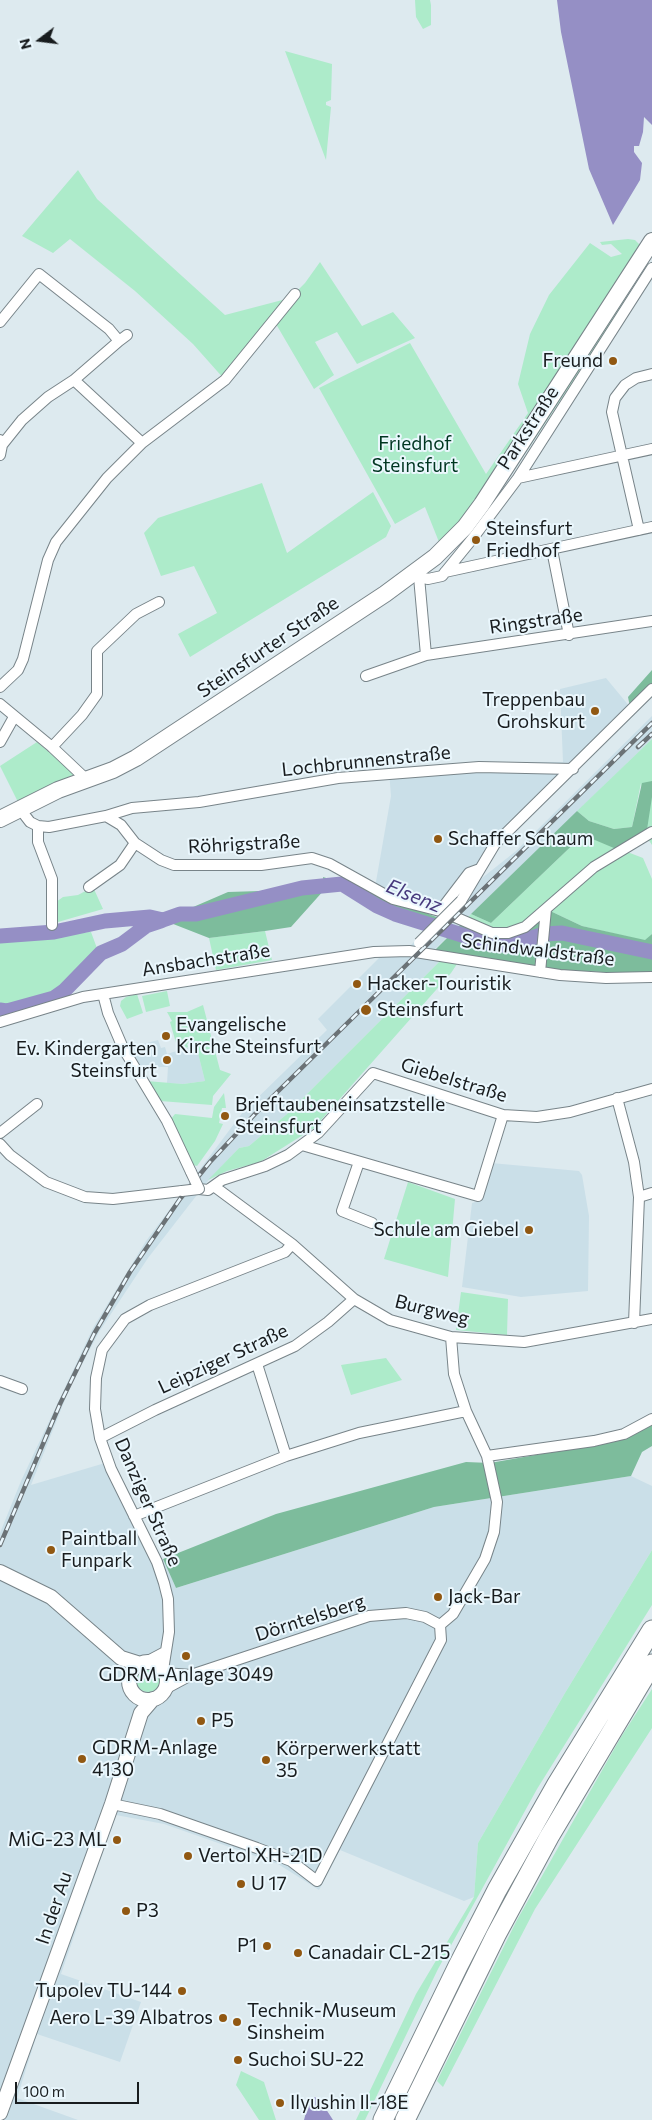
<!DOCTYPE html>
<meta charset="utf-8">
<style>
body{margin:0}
#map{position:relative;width:652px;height:2120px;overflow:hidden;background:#ddeaef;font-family:Commissioner,sans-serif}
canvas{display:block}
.north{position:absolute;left:15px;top:15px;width:50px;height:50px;-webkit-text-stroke:4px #eaf7fd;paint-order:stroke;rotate:255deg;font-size:14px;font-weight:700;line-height:20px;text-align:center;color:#181c1e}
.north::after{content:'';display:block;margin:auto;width:18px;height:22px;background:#181c1e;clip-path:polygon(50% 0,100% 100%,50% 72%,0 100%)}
.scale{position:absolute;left:15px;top:2082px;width:124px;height:22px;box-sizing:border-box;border:2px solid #181c1e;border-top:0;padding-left:6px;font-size:15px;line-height:18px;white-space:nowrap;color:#181c1e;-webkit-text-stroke:4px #eaf7fd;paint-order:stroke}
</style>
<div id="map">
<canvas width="652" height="2120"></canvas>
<div class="north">N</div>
<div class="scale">100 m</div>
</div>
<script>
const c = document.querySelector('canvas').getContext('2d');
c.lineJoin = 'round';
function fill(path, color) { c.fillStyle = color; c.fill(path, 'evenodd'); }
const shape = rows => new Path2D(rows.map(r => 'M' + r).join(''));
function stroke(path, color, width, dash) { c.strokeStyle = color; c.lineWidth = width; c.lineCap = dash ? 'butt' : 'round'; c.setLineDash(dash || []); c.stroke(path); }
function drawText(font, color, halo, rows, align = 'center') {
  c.font = font + ' Commissioner,sans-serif'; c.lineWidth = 4; c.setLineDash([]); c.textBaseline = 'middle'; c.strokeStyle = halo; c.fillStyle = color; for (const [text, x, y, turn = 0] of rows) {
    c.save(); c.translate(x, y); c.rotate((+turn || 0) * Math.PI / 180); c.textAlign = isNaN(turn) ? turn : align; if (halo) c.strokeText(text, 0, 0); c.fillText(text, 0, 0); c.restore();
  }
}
const built = shape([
 [606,678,630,707,492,839,485,855,477,882,516,851,652,716,652,739,434,950,444,953,439,962,287,1114,249,1146,239,1148,207,1182,148,1258,99,1332,70,1387,31,1485,105,1463,163,1559,176,1588,434,1507,631,1476,652,1486,652,1550,565,1693,478,1843,474,1897,464,1901,340,1850,319,1890,278,1864,164,1824,116,1815,61,1974,141,2002,120,2062,37,2034,17,2098,78,2120,0,2120,0,1533,21,1481,93,1328,146,1241,243,1112,327,1030,318,1019,382,955,407,949,438,918,374,893,391,796,389,771,479,762,563,762,560,689],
 [158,1040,161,1048,165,1047,167,1054,196,1045,205,1081,183,1084,167,1083,168,1067,138,1067,129,1048],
 [491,1163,579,1171,582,1175,589,1216,588,1291,521,1297,462,1287,472,1203,481,1200]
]);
const green = shape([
 [415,0,430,0,431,5,431,25,423,29,416,17],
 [285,51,332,64,331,100,326,102,326,105,331,107,326,160],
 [78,170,97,199,225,315,290,298,305,283,320,262,362,326,393,312,415,338,357,364,337,332,315,342,334,375,314,389,276,324,225,380,193,344,135,291,70,239,53,253,22,236],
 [628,239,635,240,640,245,495,473,458,524,439,542,425,507,395,524,319,388,410,343,486,474,528,413,518,384,530,334,549,295,590,243,611,257,622,254,611,244,602,245,600,242],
 [652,255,601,339,501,490],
 [262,483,287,553,373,492,391,526,386,537,190,657,178,634,217,613,194,566,161,576,144,533,158,518],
 [652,739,652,845,646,836,641,783,632,827,614,829,589,821,577,811],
 [37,742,75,774,18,802,0,766],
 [583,835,643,858,652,879,652,934,646,941,582,926,546,909,508,933,465,920,471,914,491,923],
 [93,887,103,909,58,922,56,902,63,897,78,895],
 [265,931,272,960,216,970,209,938],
 [91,932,98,951,53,996,7,1009,0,1008,0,938],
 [444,953,463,955,451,973,314,1128,260,1162,227,1171,208,1180,239,1148,249,1146,287,1114,439,962],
 [167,991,170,1006,146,1012,142,996],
 [137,994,143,1013,127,1019,120,1006,121,1001,126,997],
 [203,1005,220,1070,231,1074,213,1096,212,1105,160,1101,146,1081,183,1084,205,1081,196,1045,194,1046,193,1042,187,1044,188,1047,181,1050,179,1042,176,1043,170,1022,172,1021,167,1012,187,1012],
 [224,1093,226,1108,222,1108,219,1123,223,1124,215,1141,197,1166,193,1165,170,1120,175,1114,212,1118,214,1107],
 [408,1182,455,1199,448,1277,384,1259],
 [461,1292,508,1299,507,1335,456,1330],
 [386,1358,402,1380,351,1395,341,1365],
 [652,1550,652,1605,537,1789,438,1969,365,2120,356,2120,416,1994,474,1897,478,1843,565,1693],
 '136 1680a12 12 0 1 1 24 0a12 12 0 1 1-24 0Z',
 [652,1689,652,1728,535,1909,443,2087,437,2081,517,1920,621,1737],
 [241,2071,264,2082,276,2120,259,2120,236,2085]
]);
const forest = shape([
 [652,670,652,685,630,707,628,697],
 [652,781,652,797,646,836,621,851,583,835,491,923,471,914,577,811,589,821,614,829,632,827,642,783],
 [323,877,374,893,439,918,427,931,391,916,372,906,349,887,325,889,291,927,265,931,209,938,163,920,228,892,324,889],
 [546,909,582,926,645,940,652,934,652,974,553,970,434,951,465,920,508,933],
 [652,1422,652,1446,642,1452,631,1476,434,1507,176,1588,163,1559,276,1514,466,1462,490,1463,609,1442]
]);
const water = shape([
 [557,0,652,0,652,125,644,117,643,132,639,146,634,146,634,152,642,163,640,180,613,225,589,169,561,32],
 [315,2097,324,2106,333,2120,304,2120,309,2101]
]);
const river = shape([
 [0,936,54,932,105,921,150,917,163,920,180,914,196,914,302,888,342,884,377,906,395,914,494,945,510,945,544,934,562,933,652,952],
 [0,1010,7,1011,54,998,64,991,101,953,122,944,146,926,161,921]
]);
const street = shape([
 [0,322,39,274,109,329,119,341,74,380,142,443],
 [119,341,127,335],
 [0,440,2,445,0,455],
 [2,445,22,420,48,397,74,380],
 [518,478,652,449],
 [639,530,612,412,615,398,625,385,636,378,652,374],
 [552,550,569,635],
 [445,572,652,527],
 [415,573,419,577,428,579,442,576,473,538,518,478,652,268],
 [419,577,426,655],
 [366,676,426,655,652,621],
 [0,687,18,670,23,659,48,560,56,542,107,478,142,443,225,380,295,294],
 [0,704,52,747,87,780],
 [0,742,14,717],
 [52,747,82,715,97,694,97,651,136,614,159,602],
 [20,809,30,822,38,826,49,827,106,816,121,825,135,843,161,860,174,865,261,865,312,858,330,864,393,899,440,911,469,873,480,869],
 [106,816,132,808,199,802,338,778,479,767,573,769],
 [38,826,38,842,52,879,52,925],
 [89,887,120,865,135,843],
 [461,901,495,844,652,689],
 [441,911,492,933,508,933,525,927,594,867,652,832],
 [540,972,546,909],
 [103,994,108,1013,123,1048,167,1121,191,1172],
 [0,1022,83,997,374,952,409,951,560,975,606,978,652,977],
 [617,1098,634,1162,639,1197,634,1323],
 [0,1133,37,1104],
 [0,1144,10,1155,46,1182,85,1197,113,1199,182,1191],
 [302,1145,478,1196,503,1115],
 [359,1162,342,1211,372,1223],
 [215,1187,292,1244,354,1299,390,1320,451,1337,524,1342,652,1319],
 [199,1189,208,1190,222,1180,265,1166,288,1155,318,1133,373,1073,503,1115,537,1117,570,1112,652,1089],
 [639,1197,652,1193],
 [257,1364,286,1456],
 [0,1381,22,1389],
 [100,1438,155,1410,295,1346,328,1322,354,1299],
 [487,1456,594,1441,624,1434,652,1419],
 [134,1516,286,1456,359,1433,466,1411],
 [440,1625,453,1614,485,1559,494,1532,497,1502,487,1456,466,1411,454,1374,451,1337],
 [146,1662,165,1652],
 [163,1670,169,1632,168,1599,164,1583,157,1562,111,1469,100,1438,95,1409,96,1378,102,1350,125,1319,150,1305,285,1252,292,1244],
 [165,1673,191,1675],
 [165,1689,191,1675,369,1616,406,1613,425,1617,440,1625],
 [112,1804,160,1814,257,1848,291,1861,317,1881,441,1640,440,1625]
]);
const secondary = shape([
 [0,1572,51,1597,121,1658,140,1664],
 '129 1681a19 19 0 1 1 38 0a19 19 0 1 1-38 0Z',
 [0,2113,112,1804,141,1713,153,1699]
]);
const primary = shape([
 [0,819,58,790,113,770,136,758,385,594,435,557,465,527,482,504,652,241]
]);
const highway = shape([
 [383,2120,458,1966,497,1890,557,1784,652,1630],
 [405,2120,496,1935,549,1837,652,1664]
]);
const rail = shape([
 [638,747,652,734],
 [0,1545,60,1404,94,1334,130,1272,180,1199,210,1162,255,1114,652,723]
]);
const streetBridge = shape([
 [419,943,461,901],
 [182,1191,199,1189,191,1172]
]);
const markers = [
 [613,361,5,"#915812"],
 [476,540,5,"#915812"],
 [595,711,5,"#915812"],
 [438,839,5,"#915812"],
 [357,984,5,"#915812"],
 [366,1010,6,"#915812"],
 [166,1036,5,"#915812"],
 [167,1060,5,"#915812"],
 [225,1116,5,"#915812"],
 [529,1230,5,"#915812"],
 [51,1550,5,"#915812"],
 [438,1597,5,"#915812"],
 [186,1656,5,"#915812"],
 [201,1721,5,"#915812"],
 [82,1759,5,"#915812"],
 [266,1760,5,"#915812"],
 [117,1840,5,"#915812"],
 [188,1856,5,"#915812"],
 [241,1884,5,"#915812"],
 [126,1911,5,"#915812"],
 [267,1946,5,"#915812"],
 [298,1953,5,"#915812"],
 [182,1991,5,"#915812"],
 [223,2018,5,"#915812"],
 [237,2022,5,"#915812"],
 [238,2060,5,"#915812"],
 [280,2103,5,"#915812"]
];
const poiNames = [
 ["Freund",603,361,"right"],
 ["Steinsfurt",486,529],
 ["Friedhof",486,551],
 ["Treppenbau",585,700,"right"],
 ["Grohskurt",585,722,"right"],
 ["Schaffer Schaum",448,839],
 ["Hacker-Touristik",367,984],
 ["Steinsfurt",377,1010],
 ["Evangelische",176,1025],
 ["Kirche Steinsfurt",176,1047],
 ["Ev. Kindergarten",157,1049,"right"],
 ["Steinsfurt",157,1071,"right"],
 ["Brieftaubeneinsatzstelle",235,1105],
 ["Steinsfurt",235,1127],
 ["Schule am Giebel",519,1230,"right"],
 ["Paintball",61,1539],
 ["Funpark",61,1561],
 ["Jack-Bar",448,1597],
 ["GDRM-Anlage 3049",186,1675,"center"],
 ["P5",211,1721],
 ["GDRM-Anlage",92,1748],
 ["4130",92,1770],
 ["Körperwerkstatt",276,1749],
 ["35",276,1771],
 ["MiG-23 ML",107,1840,"right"],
 ["Vertol XH-21D",198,1856],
 ["U 17",251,1884],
 ["P3",136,1911],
 ["P1",257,1946,"right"],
 ["Canadair CL-215",308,1953],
 ["Tupolev TU-144",172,1991,"right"],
 ["Technik-Museum",247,2011],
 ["Sinsheim",247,2033],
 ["Aero L-39 Albatros",213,2018,"right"],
 ["Suchoi SU-22",248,2060],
 ["Ilyushin Il-18E",290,2103]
];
const streetNames = [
 ["Parkstraße",528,428,-57],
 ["Ringstraße",536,621,-8],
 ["Steinsfurter Straße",268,647,-34],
 ["Lochbrunnenstraße",366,761,-6],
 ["Röhrigstraße",244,844,-3],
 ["Schindwaldstraße",538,950,7],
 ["Ansbachstraße",206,960,-9],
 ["Giebelstraße",454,1080,17],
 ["Burgweg",432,1310,14],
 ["Leipziger Straße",223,1359,-25],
 ["Danziger Straße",148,1502,66],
 ["Dörntelsberg",310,1618,-18],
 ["In der Au",54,1908,-71]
];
const parkNames = [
 ["Friedhof",415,444],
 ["Steinsfurt",415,466]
];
const waterNames = [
 ["Elsenz",414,896,22]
];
fill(built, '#cadfe8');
fill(green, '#adebca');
fill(forest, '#7dbc9c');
fill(water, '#958fc5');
stroke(river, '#958fc5', 15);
stroke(street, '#788489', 12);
stroke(secondary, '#788489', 16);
stroke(primary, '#788489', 18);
stroke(highway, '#788489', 21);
stroke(street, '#fff', 10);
stroke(secondary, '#fff', 14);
stroke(primary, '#fff', 16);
stroke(highway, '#fff', 19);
stroke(rail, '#6b7276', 4.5);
stroke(rail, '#eaf7fd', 2.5, [8]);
stroke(streetBridge, '#788489', 12, []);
stroke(streetBridge, '#fff', 10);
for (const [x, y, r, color] of markers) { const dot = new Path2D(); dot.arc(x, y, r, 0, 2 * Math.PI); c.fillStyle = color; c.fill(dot); stroke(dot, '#eaf7fd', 2); }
drawText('19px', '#181c1e', '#eaf7fd', poiNames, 'left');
drawText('19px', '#181c1e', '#eaf7fd', streetNames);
drawText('19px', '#003621', '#eaf7fd', parkNames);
drawText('italic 20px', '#47397d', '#eaf7fd', waterNames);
</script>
